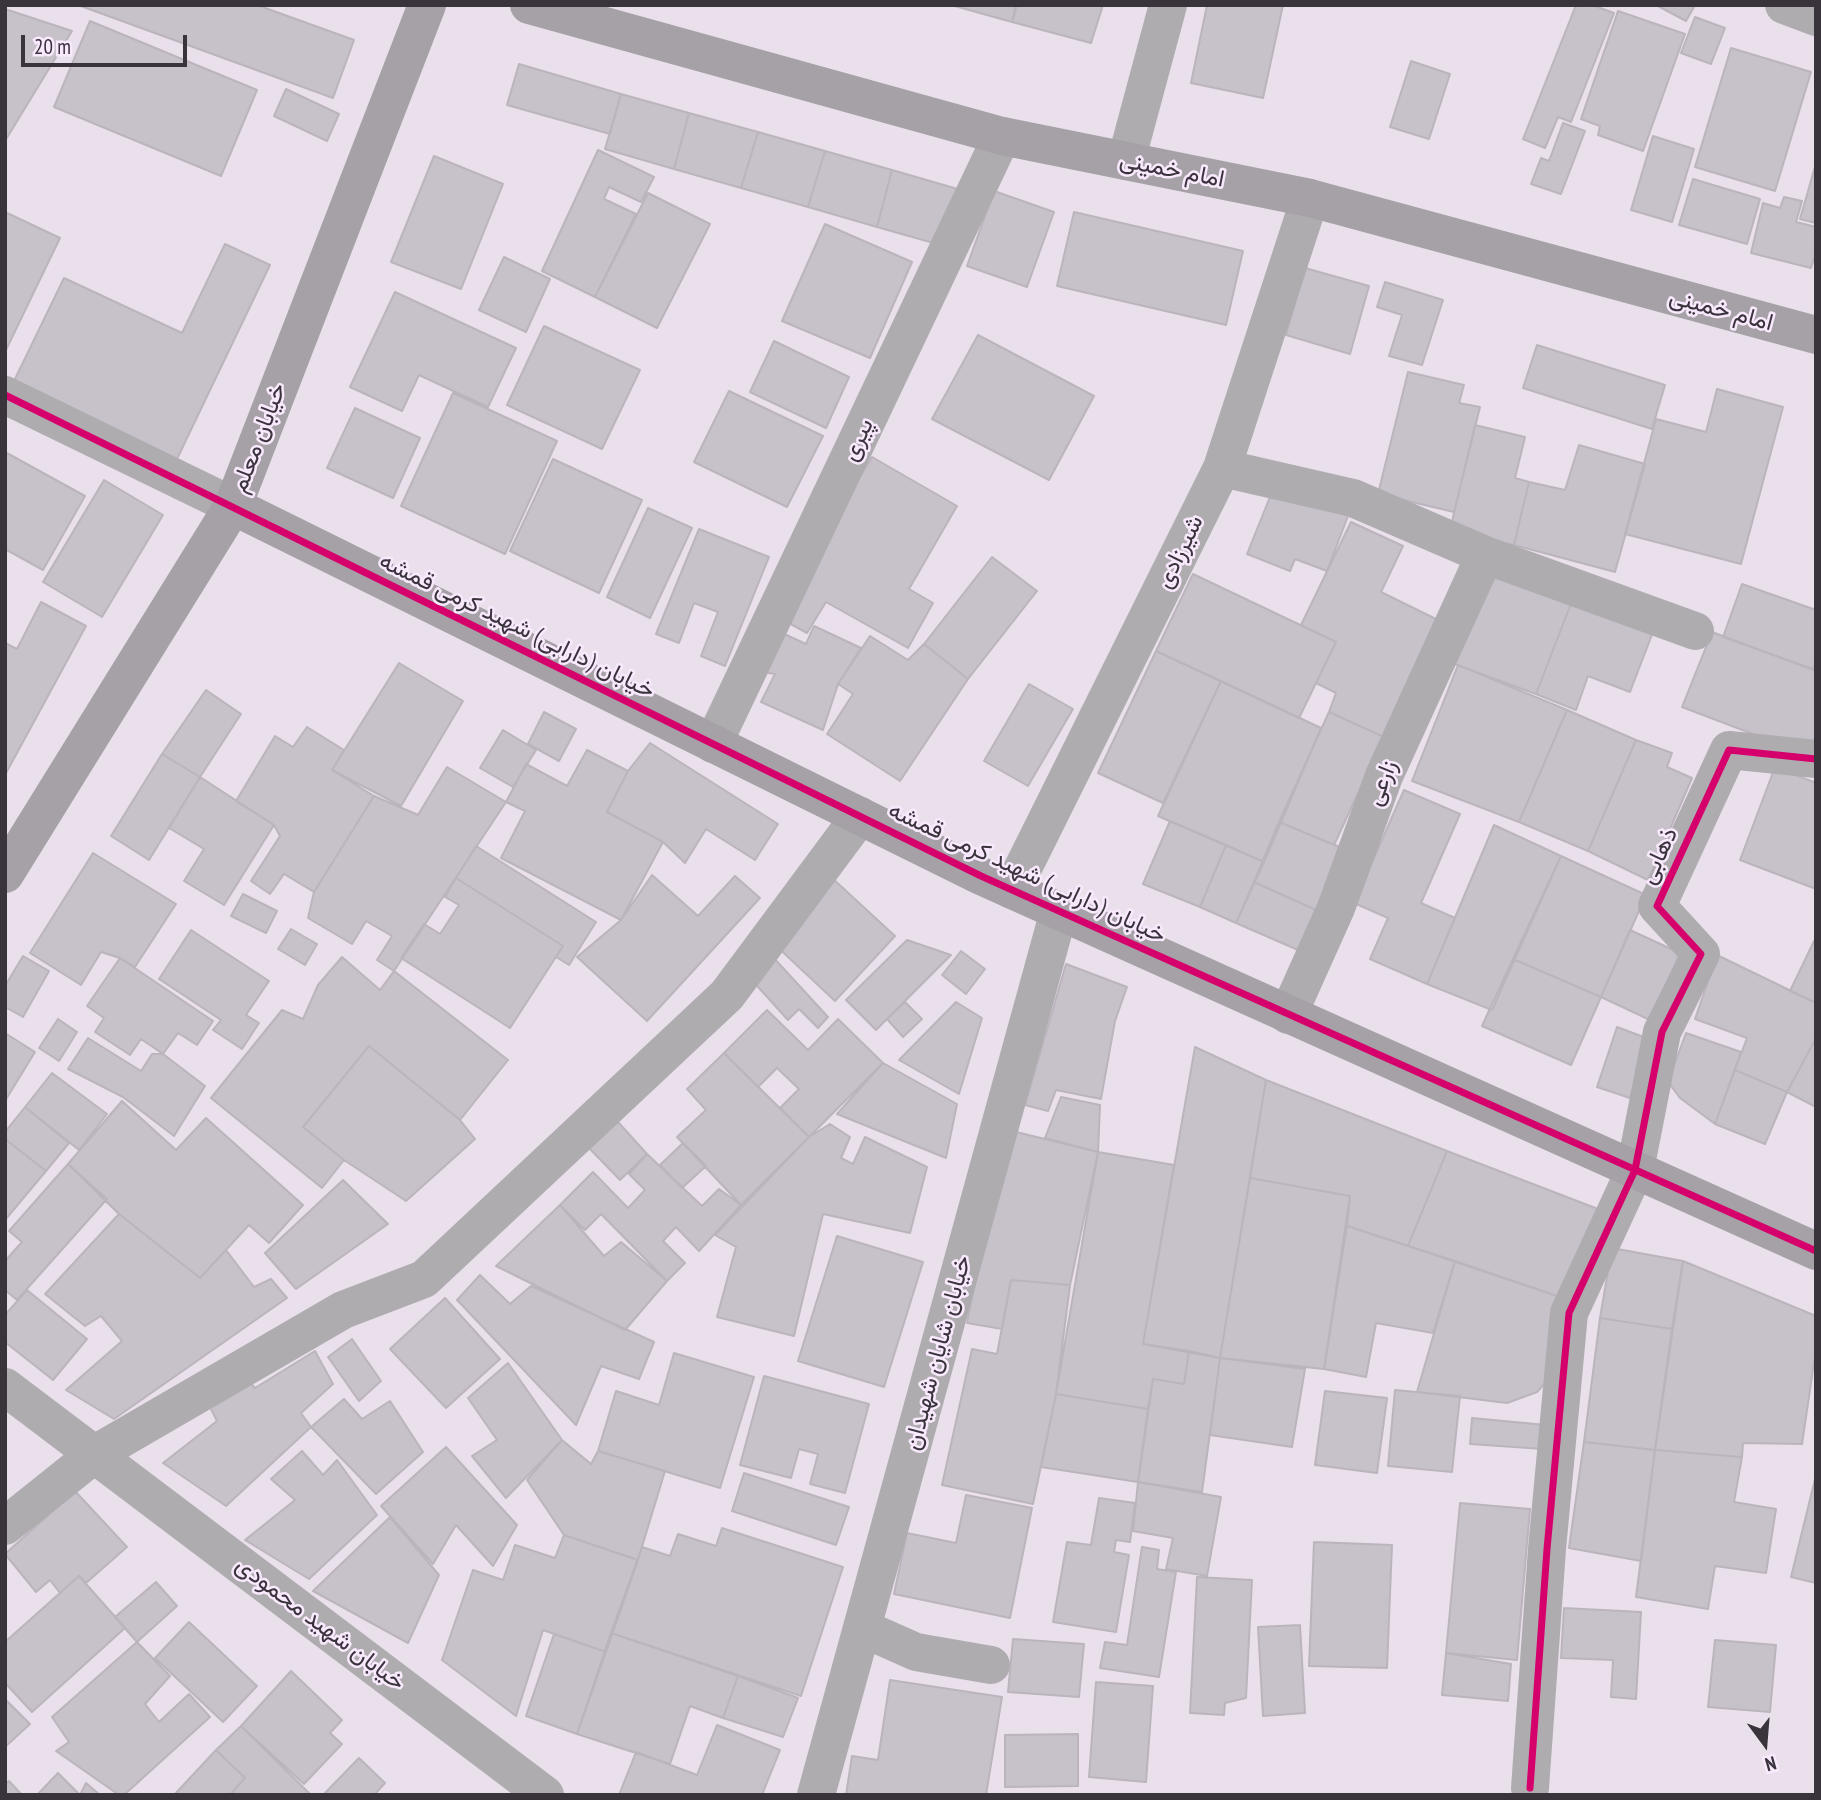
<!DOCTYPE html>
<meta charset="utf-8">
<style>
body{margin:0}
#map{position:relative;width:1821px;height:1800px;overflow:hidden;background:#e9e0ec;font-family:"PT Sans Narrow",sans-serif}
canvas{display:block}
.frame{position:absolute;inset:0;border:7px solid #39333b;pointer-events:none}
.north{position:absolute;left:1730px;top:1709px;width:70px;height:70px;-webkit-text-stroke:5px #f9e9fd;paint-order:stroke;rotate:164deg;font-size:19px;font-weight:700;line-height:28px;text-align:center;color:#39333b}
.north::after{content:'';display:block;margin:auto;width:24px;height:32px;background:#39333b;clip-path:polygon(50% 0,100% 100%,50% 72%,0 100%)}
.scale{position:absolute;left:21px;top:35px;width:166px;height:32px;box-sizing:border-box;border:4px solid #39333b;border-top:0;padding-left:9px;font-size:21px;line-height:24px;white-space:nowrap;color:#39333b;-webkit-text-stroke:5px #f9e9fd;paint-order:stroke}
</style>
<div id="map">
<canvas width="1821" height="1800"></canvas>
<div class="frame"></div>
<div class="north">N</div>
<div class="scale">20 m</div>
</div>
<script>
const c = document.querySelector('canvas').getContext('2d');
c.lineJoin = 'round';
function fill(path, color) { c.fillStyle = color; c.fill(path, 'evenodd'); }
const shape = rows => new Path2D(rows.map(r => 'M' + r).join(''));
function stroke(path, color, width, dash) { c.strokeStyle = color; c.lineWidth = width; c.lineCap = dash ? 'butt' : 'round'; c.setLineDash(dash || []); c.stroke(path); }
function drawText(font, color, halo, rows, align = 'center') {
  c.font = font + ' "PT Sans Narrow",Vazirmatn,sans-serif'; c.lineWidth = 5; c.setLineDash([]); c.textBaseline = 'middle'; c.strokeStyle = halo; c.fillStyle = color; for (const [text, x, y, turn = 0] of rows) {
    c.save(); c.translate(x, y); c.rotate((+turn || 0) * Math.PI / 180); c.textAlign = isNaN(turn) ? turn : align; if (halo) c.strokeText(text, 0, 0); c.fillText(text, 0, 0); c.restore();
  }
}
const building = shape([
 [78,5,257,5,354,40,333,98,78,5],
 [951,5,1016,5,1012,22,951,5],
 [1017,5,1103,5,1091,43,1012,22,1017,5],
 [1207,5,1283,5,1263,98,1191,83,1207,5],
 [1576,5,1592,5,1614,13,1571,122,1558,117,1545,148,1523,139,1576,5],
 [1656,5,1695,5,1686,21,1656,5],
 [5,9,72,31,5,141,5,9],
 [1618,11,1685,34,1643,151,1598,135,1600,126,1581,119,1618,11],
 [1695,17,1725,28,1711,64,1681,53,1695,17],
 [90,21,257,90,221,176,54,107,90,21],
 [1731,48,1811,72,1775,191,1695,167,1731,48],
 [1411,61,1450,74,1429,139,1390,127,1411,61],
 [519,64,621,94,610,134,507,105,519,64],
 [286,89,339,114,327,141,274,116,286,89],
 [621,94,689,113,674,169,605,149,621,94],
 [689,113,758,132,741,188,674,169,689,113],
 [1563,123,1585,131,1561,194,1531,184,1541,158,1549,161,1563,123],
 [758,132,825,151,808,207,741,188,758,132],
 [1653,136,1694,149,1672,222,1631,210,1653,136],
 [598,150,654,177,641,202,609,187,604,199,636,214,595,297,542,271,598,150],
 [825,151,892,170,877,227,808,207,825,151],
 [434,156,503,184,461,289,391,262,434,156],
 [1816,163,1816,223,1800,219,1816,163],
 [892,170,961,190,944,246,877,227,892,170],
 [1693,179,1760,199,1747,244,1679,225,1693,179],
 [994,191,1054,212,1027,287,967,266,994,191],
 [648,193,710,224,657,328,595,297,648,193],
 [1784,197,1802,201,1796,222,1816,227,1816,252,1811,268,1751,253,1763,203,1780,208,1784,197],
 [5,212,60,238,5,352,5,212],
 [1074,212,1243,251,1226,325,1057,286,1074,212],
 [825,224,912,262,870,358,782,321,825,224],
 [225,244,270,265,176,461,13,383,64,278,182,333,225,244],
 [504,257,550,279,526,332,479,310,504,257],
 [1305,268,1369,286,1350,354,1286,335,1305,268],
 [1385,282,1443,300,1422,365,1389,356,1402,315,1377,307,1385,282],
 [395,292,516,348,488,407,419,375,402,411,350,387,395,292],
 [544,326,640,370,602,449,507,405,544,326],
 [978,335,1094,396,1049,480,932,419,978,335],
 [774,341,849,377,826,428,750,392,774,341],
 [1537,345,1665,385,1652,429,1523,388,1537,345],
 [1408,372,1464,385,1459,403,1480,407,1454,512,1378,494,1408,372],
 [1717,389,1783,407,1741,564,1625,534,1656,419,1706,432,1717,389],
 [729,391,823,436,787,507,694,462,729,391],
 [453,393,557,441,505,554,401,506,453,393],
 [355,408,420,438,393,498,327,468,355,408],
 [1475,425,1525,437,1515,478,1529,482,1514,545,1450,530,1475,425],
 [1579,445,1645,464,1615,572,1514,545,1529,482,1565,490,1579,445],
 [5,452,85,496,43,570,5,549,5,452],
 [872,457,957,506,909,589,933,603,908,648,826,602,807,633,776,616,872,457],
 [553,459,642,500,599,593,510,551,553,459],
 [104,480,163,515,102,617,43,582,104,480],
 [1274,487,1348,516,1327,571,1295,559,1290,571,1247,554,1274,487],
 [648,508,692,528,650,618,607,597,648,508],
 [1351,522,1403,546,1381,592,1440,621,1384,737,1329,712,1336,693,1316,683,1336,642,1301,625,1351,522],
 [699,529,769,557,725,666,701,656,718,612,694,603,679,643,656,634,699,529],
 [992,557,1037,591,968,679,924,644,992,557],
 [1193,574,1336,642,1299,718,1156,651,1193,574],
 [1488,574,1572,601,1536,694,1446,661,1488,574],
 [1742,584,1816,610,1816,661,1813,669,1723,637,1742,584],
 [1572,601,1653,632,1630,692,1588,676,1576,710,1536,694,1572,601],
 [41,602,86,626,5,775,5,643,17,649,41,602],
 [814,626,861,648,838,684,823,730,761,702,775,674,762,672,780,632,806,644,814,626],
 [1712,632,1816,671,1816,735,1808,755,1682,707,1712,632],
 [870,636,908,660,924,644,968,679,900,781,827,734,853,694,838,684,870,636],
 [1156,651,1221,681,1163,803,1098,773,1156,651],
 [399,663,463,701,401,806,332,770,399,663],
 [1458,665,1567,710,1519,822,1412,781,1458,665],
 [1221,681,1321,728,1264,862,1158,816,1221,681],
 [1029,684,1073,709,1028,786,984,761,1029,684],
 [206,690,241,714,200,777,162,754,206,690],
 [1567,710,1636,740,1588,851,1519,822,1567,710],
 [544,712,576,729,559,761,528,744,544,712],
 [1329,712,1384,737,1334,845,1279,822,1329,712],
 [307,727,344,750,332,770,374,796,314,892,284,874,270,894,251,881,280,836,274,825,236,801,275,736,293,747,307,727],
 [503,730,536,750,513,787,480,768,503,730],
 [1636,740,1672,753,1667,767,1692,778,1648,880,1588,851,1636,740],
 [650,743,778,824,755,860,706,829,685,863,663,842,607,812,628,771,650,743],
 [587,750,628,771,607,812,663,842,621,920,501,858,525,811,506,802,526,764,567,786,587,750],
 [162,754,200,777,149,860,111,836,162,754],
 [447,767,506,802,394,971,377,960,392,936,366,921,352,944,308,918,314,892,374,796,418,815,447,767],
 [1775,767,1816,783,1816,889,1740,860,1775,767],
 [200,777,274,825,224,905,184,881,204,849,169,828,200,777],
 [1404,790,1460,814,1421,903,1455,918,1427,984,1370,959,1388,918,1354,903,1404,790],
 [1170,821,1226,845,1200,907,1143,884,1170,821],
 [1279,822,1342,848,1316,910,1254,882,1279,822],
 [1494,825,1561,856,1492,1010,1427,984,1494,825],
 [1226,845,1264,862,1236,923,1200,907,1226,845],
 [476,846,596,922,569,965,556,957,563,946,456,878,476,846],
 [93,853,176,904,135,967,120,958,101,952,81,985,30,953,93,853],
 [1561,856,1646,895,1601,997,1513,959,1561,856],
 [652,875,698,916,735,876,760,898,647,1021,577,957,621,920,652,875],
 [456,878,563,946,510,1028,401,958,424,924,440,934,459,905,445,897,456,878],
 [832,878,895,936,835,1001,772,942,832,878],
 [1254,882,1316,910,1298,950,1236,923,1254,882],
 [243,894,277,911,266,933,231,916,243,894],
 [291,929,317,944,305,965,278,949,291,929],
 [191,930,269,981,246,1015,259,1023,242,1049,213,1030,221,1020,159,979,191,930],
 [1630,930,1680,953,1650,1020,1601,997,1630,930],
 [907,940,951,955,876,1030,846,1000,907,940],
 [1814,941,1816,942,1816,1003,1790,991,1814,941],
 [961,951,985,969,966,994,942,975,961,951],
 [1717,955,1816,1003,1816,1038,1787,1092,1735,1070,1747,1038,1695,1019,1717,955],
 [23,956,49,971,23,1017,5,1007,5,986,23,956],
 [772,956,828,1017,818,1028,799,1009,788,1020,749,977,772,956],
 [342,957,380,990,394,971,508,1060,460,1120,369,1046,303,1127,344,1160,322,1188,211,1098,282,1010,303,1019,318,985,342,957],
 [120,958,213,1021,197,1045,178,1033,163,1054,141,1039,130,1055,95,1032,104,1018,87,1006,120,958],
 [1513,959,1601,997,1571,1065,1482,1026,1513,959],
 [1066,964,1127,987,1115,1021,1101,1099,1056,1090,1048,1111,1025,1105,1066,964],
 [905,1002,922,1019,903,1037,887,1019,905,1002],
 [956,1002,982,1018,959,1094,899,1060,956,1002],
 [767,1010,808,1050,838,1019,883,1063,809,1137,780,1108,799,1089,777,1068,758,1087,724,1053,767,1010],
 [58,1019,77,1032,59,1061,39,1048,58,1019],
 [1617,1027,1649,1039,1630,1098,1597,1087,1617,1027],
 [5,1033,35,1052,5,1101,5,1033],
 [1686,1033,1741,1052,1715,1124,1680,1098,1668,1082,1686,1033],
 [88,1038,141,1071,152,1054,163,1054,205,1086,174,1136,123,1097,68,1069,88,1038],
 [1816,1038,1816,1107,1787,1092,1816,1038],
 [369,1046,460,1120,475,1139,406,1201,344,1160,303,1127,369,1046],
 [1195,1047,1266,1080,1220,1358,1143,1344,1195,1047],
 [724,1053,809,1137,741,1205,677,1137,706,1110,687,1089,724,1053],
 [883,1063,957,1104,946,1158,837,1114,883,1063],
 [1735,1070,1787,1092,1765,1144,1715,1124,1735,1070],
 [52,1073,107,1114,79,1150,25,1107,52,1073],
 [1266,1080,1447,1151,1408,1246,1347,1226,1350,1196,1250,1178,1266,1080],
 [1061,1097,1100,1105,1098,1152,1045,1138,1061,1097],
 [122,1101,176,1150,206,1118,303,1205,269,1243,249,1225,200,1278,119,1214,68,1164,122,1101],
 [25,1107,69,1143,46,1171,5,1139,5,1132,25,1107],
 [618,1122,647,1154,620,1180,589,1148,618,1122],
 [830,1124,850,1137,841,1158,853,1164,865,1137,927,1167,910,1233,823,1214,794,1336,717,1317,736,1247,715,1235,809,1137,830,1124],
 [1004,1129,1098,1152,1070,1285,1011,1280,1002,1329,967,1323,1004,1129],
 [5,1139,46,1171,5,1220,5,1139],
 [683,1143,706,1166,682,1188,660,1165,683,1143],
 [1447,1151,1598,1209,1563,1298,1408,1246,1447,1151],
 [1098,1152,1174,1165,1143,1344,1189,1351,1184,1384,1153,1379,1148,1409,1056,1394,1098,1152],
 [647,1154,702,1206,719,1189,741,1205,699,1251,676,1227,663,1241,685,1263,667,1281,601,1214,585,1230,560,1205,593,1172,628,1208,645,1190,629,1174,647,1154],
 [68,1164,107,1199,17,1300,5,1290,5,1261,22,1242,9,1231,68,1164],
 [1250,1178,1350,1196,1324,1369,1220,1358,1250,1178],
 [343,1180,388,1224,296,1289,265,1253,343,1180],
 [560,1205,604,1256,621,1242,667,1281,625,1330,496,1266,560,1205],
 [119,1214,200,1278,226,1250,254,1287,271,1279,287,1298,114,1419,66,1390,122,1341,101,1316,85,1326,45,1294,119,1214],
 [1347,1226,1455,1261,1433,1333,1376,1323,1366,1377,1324,1369,1347,1226],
 [837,1236,923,1262,884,1387,798,1361,837,1236],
 [1612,1248,1683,1261,1672,1329,1600,1318,1612,1248],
 [1455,1261,1563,1298,1547,1381,1537,1392,1507,1403,1417,1392,1455,1261],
 [1683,1261,1816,1316,1816,1349,1802,1444,1743,1443,1742,1457,1655,1450,1683,1261],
 [480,1275,510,1304,531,1286,654,1342,639,1379,601,1366,576,1425,457,1300,480,1275],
 [1011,1280,1070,1285,1056,1394,1033,1504,942,1485,972,1349,997,1354,1011,1280],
 [27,1290,87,1339,53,1380,5,1342,5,1315,27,1290],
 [445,1298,500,1359,446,1408,390,1349,445,1298],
 [1600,1318,1672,1329,1655,1450,1584,1442,1600,1318],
 [352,1339,381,1381,359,1401,328,1357,352,1339],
 [315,1351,333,1384,301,1413,311,1427,226,1506,163,1463,217,1421,208,1403,248,1380,255,1388,315,1351],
 [1189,1351,1220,1358,1202,1492,1138,1482,1153,1379,1184,1384,1189,1351],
 [674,1353,754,1377,720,1488,598,1451,616,1391,659,1405,674,1353],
 [1220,1358,1305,1369,1292,1447,1210,1435,1220,1358],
 [508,1363,562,1440,506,1498,472,1456,497,1440,468,1398,508,1363],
 [764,1376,869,1404,845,1493,810,1484,818,1454,799,1449,791,1478,740,1465,764,1376],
 [1395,1390,1460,1396,1452,1472,1388,1466,1395,1390],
 [1325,1391,1387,1398,1377,1473,1315,1465,1325,1391],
 [1056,1394,1148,1409,1138,1482,1041,1467,1056,1394],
 [344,1399,362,1419,390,1401,423,1452,376,1494,311,1427,344,1399],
 [1472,1418,1546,1425,1543,1449,1470,1444,1472,1418],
 [562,1440,591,1464,598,1451,665,1471,638,1560,564,1535,527,1480,562,1440],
 [1584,1442,1655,1450,1641,1561,1569,1548,1584,1442],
 [446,1447,517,1525,493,1566,456,1525,433,1564,381,1506,446,1447],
 [1655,1450,1742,1457,1734,1502,1776,1509,1766,1573,1715,1566,1708,1609,1636,1597,1655,1450],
 [302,1451,323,1475,337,1460,377,1515,309,1579,245,1540,295,1500,271,1479,302,1451],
 [744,1473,849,1507,836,1545,732,1511,744,1473],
 [1816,1475,1816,1583,1791,1577,1816,1475],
 [1138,1482,1221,1497,1207,1576,1166,1569,1173,1538,1133,1531,1138,1482],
 [75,1491,127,1547,86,1583,79,1576,60,1593,50,1580,36,1592,5,1554,75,1491],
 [966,1495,1032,1508,1010,1618,894,1594,907,1533,956,1543,966,1495],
 [1099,1498,1135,1503,1130,1542,1116,1540,1114,1552,1129,1555,1116,1632,1053,1622,1067,1542,1091,1545,1099,1498],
 [1460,1503,1530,1509,1517,1660,1446,1653,1460,1503],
 [390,1517,439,1575,408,1643,313,1591,390,1517],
 [722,1528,843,1567,801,1696,611,1633,642,1547,670,1556,678,1534,716,1546,722,1528],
 [564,1535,638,1560,606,1652,543,1630,516,1716,442,1660,473,1570,503,1580,515,1545,555,1558,564,1535],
 [1314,1542,1392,1545,1387,1668,1309,1666,1314,1542],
 [1142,1547,1159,1550,1157,1569,1176,1572,1159,1677,1100,1668,1105,1642,1127,1645,1142,1547],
 [79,1576,125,1628,32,1712,5,1683,5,1642,79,1576],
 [1197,1577,1252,1580,1246,1698,1225,1703,1224,1715,1190,1713,1197,1577],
 [156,1582,177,1606,137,1642,115,1617,156,1582],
 [1564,1608,1641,1612,1636,1699,1611,1697,1613,1660,1561,1658,1564,1608],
 [189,1622,257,1686,223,1722,155,1658,189,1622],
 [1300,1625,1305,1713,1263,1716,1258,1627,1300,1625],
 [611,1633,738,1676,723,1718,690,1706,670,1764,577,1734,611,1633],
 [554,1634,606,1652,577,1734,526,1716,554,1634],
 [1013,1639,1084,1644,1079,1697,1008,1692,1013,1639],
 [1715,1640,1776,1645,1770,1712,1708,1707,1715,1640],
 [137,1642,170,1676,145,1704,159,1722,189,1694,210,1717,124,1795,119,1795,56,1751,69,1742,52,1717,137,1642],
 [1446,1653,1511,1664,1508,1701,1442,1695,1446,1653],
 [291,1671,342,1720,330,1733,342,1744,304,1784,241,1726,291,1671],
 [738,1676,798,1698,783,1737,723,1718,738,1676],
 [890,1680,1002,1697,986,1795,846,1795,852,1756,878,1760,890,1680],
 [1096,1682,1153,1686,1146,1782,1089,1777,1096,1682],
 [5,1699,30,1724,5,1747,5,1699],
 [717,1725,780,1750,762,1795,619,1795,636,1752,697,1775,717,1725],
 [241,1726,311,1795,230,1795,245,1778,216,1750,241,1726],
 [1078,1734,1078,1786,1005,1787,1005,1735,1078,1734],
 [216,1750,245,1778,230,1795,174,1795,216,1750],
 [359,1758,385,1783,374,1795,323,1795,359,1758],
 [58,1773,80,1795,37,1795,58,1773],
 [9,1781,22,1795,5,1795,5,1784,9,1781],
 [86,1783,100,1795,80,1795,86,1783]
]);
const street = shape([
 [1784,5,1816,17],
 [1126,161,1168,5],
 [5,395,233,506],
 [1222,468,1353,498,1485,555,1695,631],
 [713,744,1002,136],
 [1012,890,1222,468,1310,198],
 [1288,1015,1336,908,1384,776,1485,555],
 [5,1387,545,1795],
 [5,1526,95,1454,343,1310,424,1279,727,995,860,816],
 [862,1628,916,1652,991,1665],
 [1530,1788,1547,1549,1569,1313,1635,1170,1662,1032,1701,954,1657,906,1729,750,1816,759],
 [816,1795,1059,911]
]);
const secondary = shape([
 [529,5,1002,136,1310,198,1816,335],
 [233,506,981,876,1816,1251],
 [5,874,233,506,427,5]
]);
const cycleway = shape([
 [5,395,981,876,1816,1251],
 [1530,1788,1547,1549,1569,1313,1635,1170,1662,1032,1701,954,1657,906,1729,750,1816,759]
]);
const streetNames = [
 ["امام خمینی",1172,170,11],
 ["امام خمینی",1721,310,15],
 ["خیابان معلم",259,438,-69],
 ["پیری",858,440,-65],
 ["شیرزادی",1180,552,-64],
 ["خیابان (دارابی) شهید کرمی قمشه",517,626,26],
 ["زارعی",1382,783,-68],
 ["ذهابی",1659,856,-65],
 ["خیابان (دارابی) شهید کرمی قمشه",1027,873,25],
 ["خیابان شایان شهیدان",938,1353,-75],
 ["خیابان شهید محمودی",320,1624,37]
];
fill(building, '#c7c1c9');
stroke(building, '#bbb4bd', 2);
stroke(street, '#afacb0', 38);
stroke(secondary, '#a5a1a6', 38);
stroke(cycleway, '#d6006c', 7);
drawText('24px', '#39333b', '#f9e9fd', streetNames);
</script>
